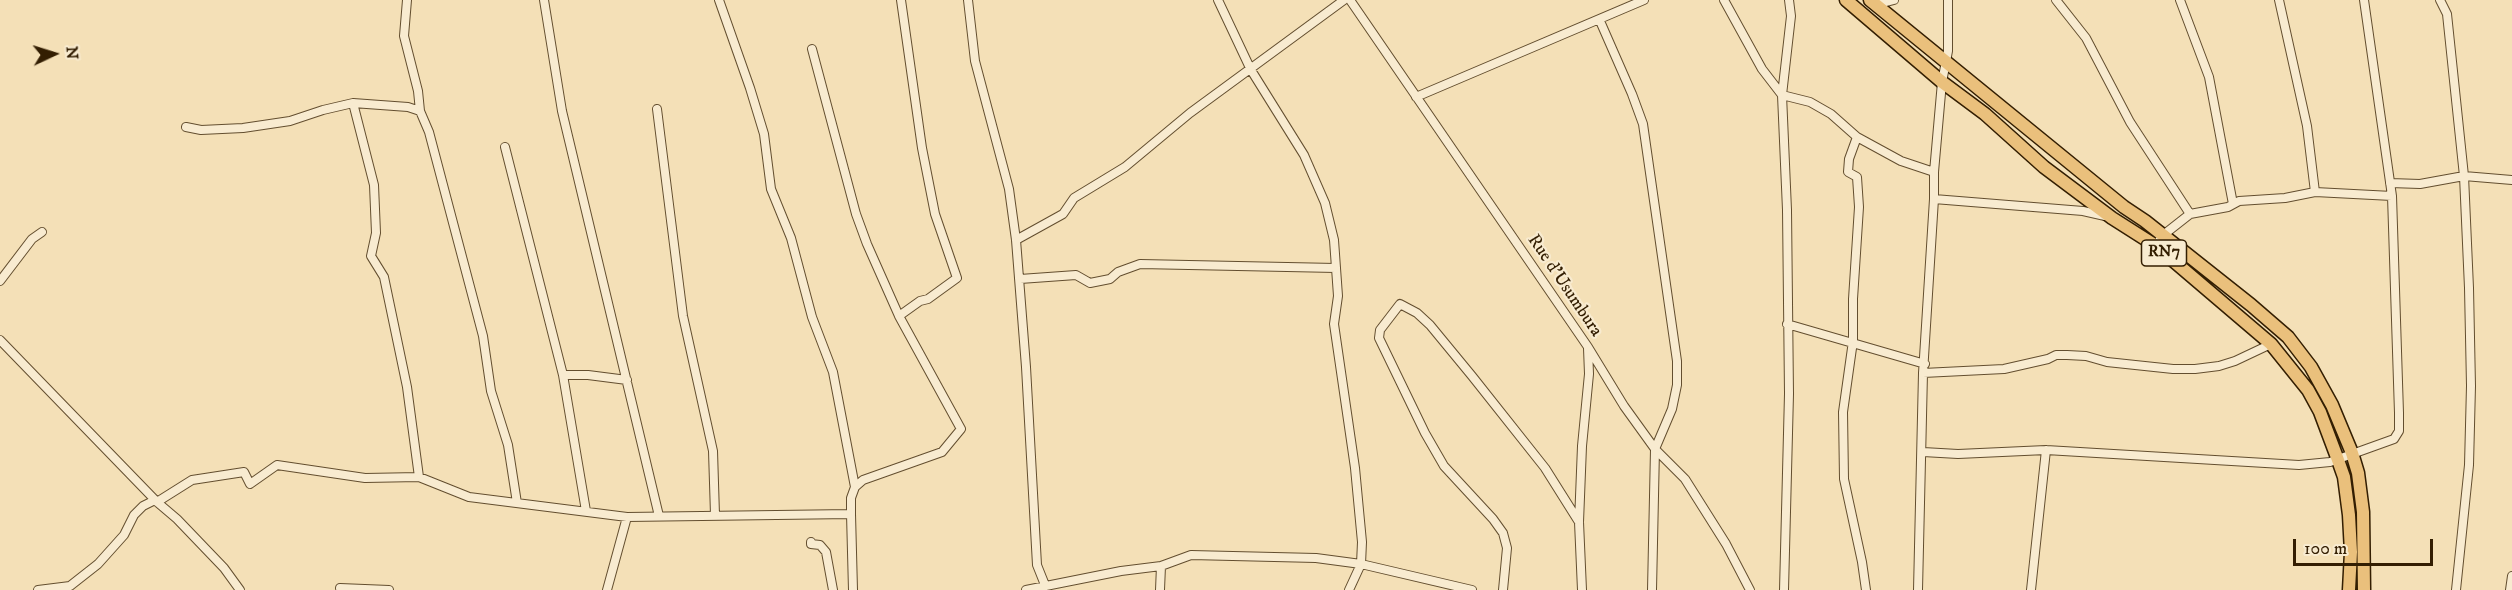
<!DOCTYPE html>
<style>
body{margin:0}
#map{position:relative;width:2512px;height:590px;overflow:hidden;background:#f4e0b7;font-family:"IM FELL DW Pica",serif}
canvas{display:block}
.north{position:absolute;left:24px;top:24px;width:60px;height:60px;-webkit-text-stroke:4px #f8ebd0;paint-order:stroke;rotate:86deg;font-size:16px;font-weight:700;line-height:24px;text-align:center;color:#331e02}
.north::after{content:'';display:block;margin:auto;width:21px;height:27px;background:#331e02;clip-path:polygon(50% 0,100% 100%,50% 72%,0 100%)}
.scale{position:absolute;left:2293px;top:539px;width:140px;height:27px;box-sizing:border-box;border:3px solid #331e02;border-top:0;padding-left:8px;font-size:18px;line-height:21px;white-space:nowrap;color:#331e02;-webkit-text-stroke:4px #f8ebd0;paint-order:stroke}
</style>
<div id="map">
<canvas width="2512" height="590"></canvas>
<div class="north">N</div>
<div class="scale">100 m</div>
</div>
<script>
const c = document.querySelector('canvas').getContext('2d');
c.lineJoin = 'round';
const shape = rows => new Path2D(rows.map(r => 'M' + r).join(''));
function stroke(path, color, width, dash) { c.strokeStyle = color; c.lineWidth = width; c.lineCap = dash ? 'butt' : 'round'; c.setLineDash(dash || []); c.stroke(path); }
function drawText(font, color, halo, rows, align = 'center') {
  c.font = font + ' "IM FELL DW Pica",serif'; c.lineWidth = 4.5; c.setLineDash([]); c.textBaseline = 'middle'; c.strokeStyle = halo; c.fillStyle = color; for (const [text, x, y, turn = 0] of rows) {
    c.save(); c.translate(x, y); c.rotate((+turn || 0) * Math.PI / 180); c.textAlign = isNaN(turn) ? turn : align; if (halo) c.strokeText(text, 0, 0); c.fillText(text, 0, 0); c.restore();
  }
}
const street = shape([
 [407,0,404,36,418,91,420,111,429,132,483,336,491,391,508,445,517,503],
 [544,0,562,111,659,516],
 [719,0,750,88,764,134,771,189,791,238,812,317,833,372,855,487],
 [968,0,975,61,1009,189,1016,240,1026,367,1037,565,1045,585],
 [1218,0,1251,70,1304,155,1325,203,1334,240,1338,296,1334,324,1355,468,1362,542,1361,564,1349,590],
 [1350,0,1588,347,1624,406,1655,449,1685,479,1726,544,1750,590],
 [1724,0,1762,69,1782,95,1810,102,1831,114,1857,137,1901,161,1934,172],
 [2056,0,2086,38,2130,122,2190,214],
 [2180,0,2209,77,2233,204],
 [2279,0,2307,126,2315,192],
 [2440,0,2447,14,2464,176,2469,288,2471,386,2469,465,2456,590],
 [1875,5,1894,0],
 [1600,21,1632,94,1643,124,1677,361,1677,385,1672,409,1655,449,1652,590],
 [812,49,856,214,867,244,899,316,961,429,942,452,863,480,855,487,851,498,851,514,853,590],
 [1416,97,1644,0],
 [353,103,374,185,376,233,371,256,384,277,407,387,419,477],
 [657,109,683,316,713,451,715,515],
 [186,127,201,130,243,128,290,121,323,110,353,103,408,107,420,111],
 [1857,137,1849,159,1848,172,1857,177,1859,207,1853,299,1853,341,1843,412,1844,479,1862,562,1866,590],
 [505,147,563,375,588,375,627,380],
 [2390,183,2420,184,2464,176,2512,180],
 [1934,199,2083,211,2105,216],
 [1016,240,1063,214,1074,198,1125,167,1190,113,1344,0],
 [2156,246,2162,236,2190,214,2228,207,2239,201,2285,198,2315,192,2392,196],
 [1020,279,1076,275,1090,283,1110,279,1118,272,1140,264,1336,268],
 [0,281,32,239,42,232],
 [899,316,920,301,928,299,957,278,935,214,922,148,901,0],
 [1787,324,1925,364],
 [0,340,157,502,177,519,224,568,240,590],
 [1923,373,2004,369,2048,359,2056,355,2067,355,2086,356,2107,362,2173,369,2195,369,2219,366,2235,361,2271,344],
 [563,375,586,511],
 [1923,452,1958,454,2046,450,2299,465,2330,462,2394,439,2399,431,2399,413,2392,196,2364,0],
 [157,502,192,480,244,472,250,484,277,465,365,478,419,477,469,497,627,517,851,514],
 [811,542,811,544,820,545,826,552,833,590],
 [340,588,389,590],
 [38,590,70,586,98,564,124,535,134,515,143,506,155,500],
 [607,590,627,517],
 [1026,590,1121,571,1161,566,1191,555,1316,558,1361,564,1472,590],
 [1160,590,1161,566],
 [1503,590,1507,548,1503,533,1493,519,1444,466,1425,433,1379,338,1380,330,1400,304,1417,313,1430,325,1472,376,1545,468,1579,522],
 [1582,590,1579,522,1582,446,1589,374,1588,348],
 [1784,590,1789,394,1787,210,1782,95,1791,16,1789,0],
 [1918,590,1923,373,1934,199,1934,172,1942,82,1948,51,1948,0],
 [2031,590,2046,450],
 [2510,590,2512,576]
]);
const primary = shape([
 [1846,0,1942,82,1985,114,2044,167,2112,218,2156,246,2271,344,2308,390,2320,412,2338,460,2344,477,2349,515,2351,552,2349,590],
 [1870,0,2124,207,2145,221,2251,305,2288,337,2311,367,2332,405,2352,453,2358,473,2363,512,2364,590]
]);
const shields = [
 [2164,253,45]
];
const shieldNames = [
 ["RN7",2164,253]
];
const streetNames = [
 ["Rue d'Usumbura",1564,286,56]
];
stroke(street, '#634e2f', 10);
stroke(primary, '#331e02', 15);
stroke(street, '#f8ebd0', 8);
stroke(primary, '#eac07c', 12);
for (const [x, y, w] of shields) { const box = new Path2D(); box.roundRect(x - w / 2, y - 13, w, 26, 4.5); c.fillStyle = '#f8ebd0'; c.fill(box); stroke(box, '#331e02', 1.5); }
drawText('bold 16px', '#331e02', null, shieldNames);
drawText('18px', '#331e02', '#f8ebd0', streetNames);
</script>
